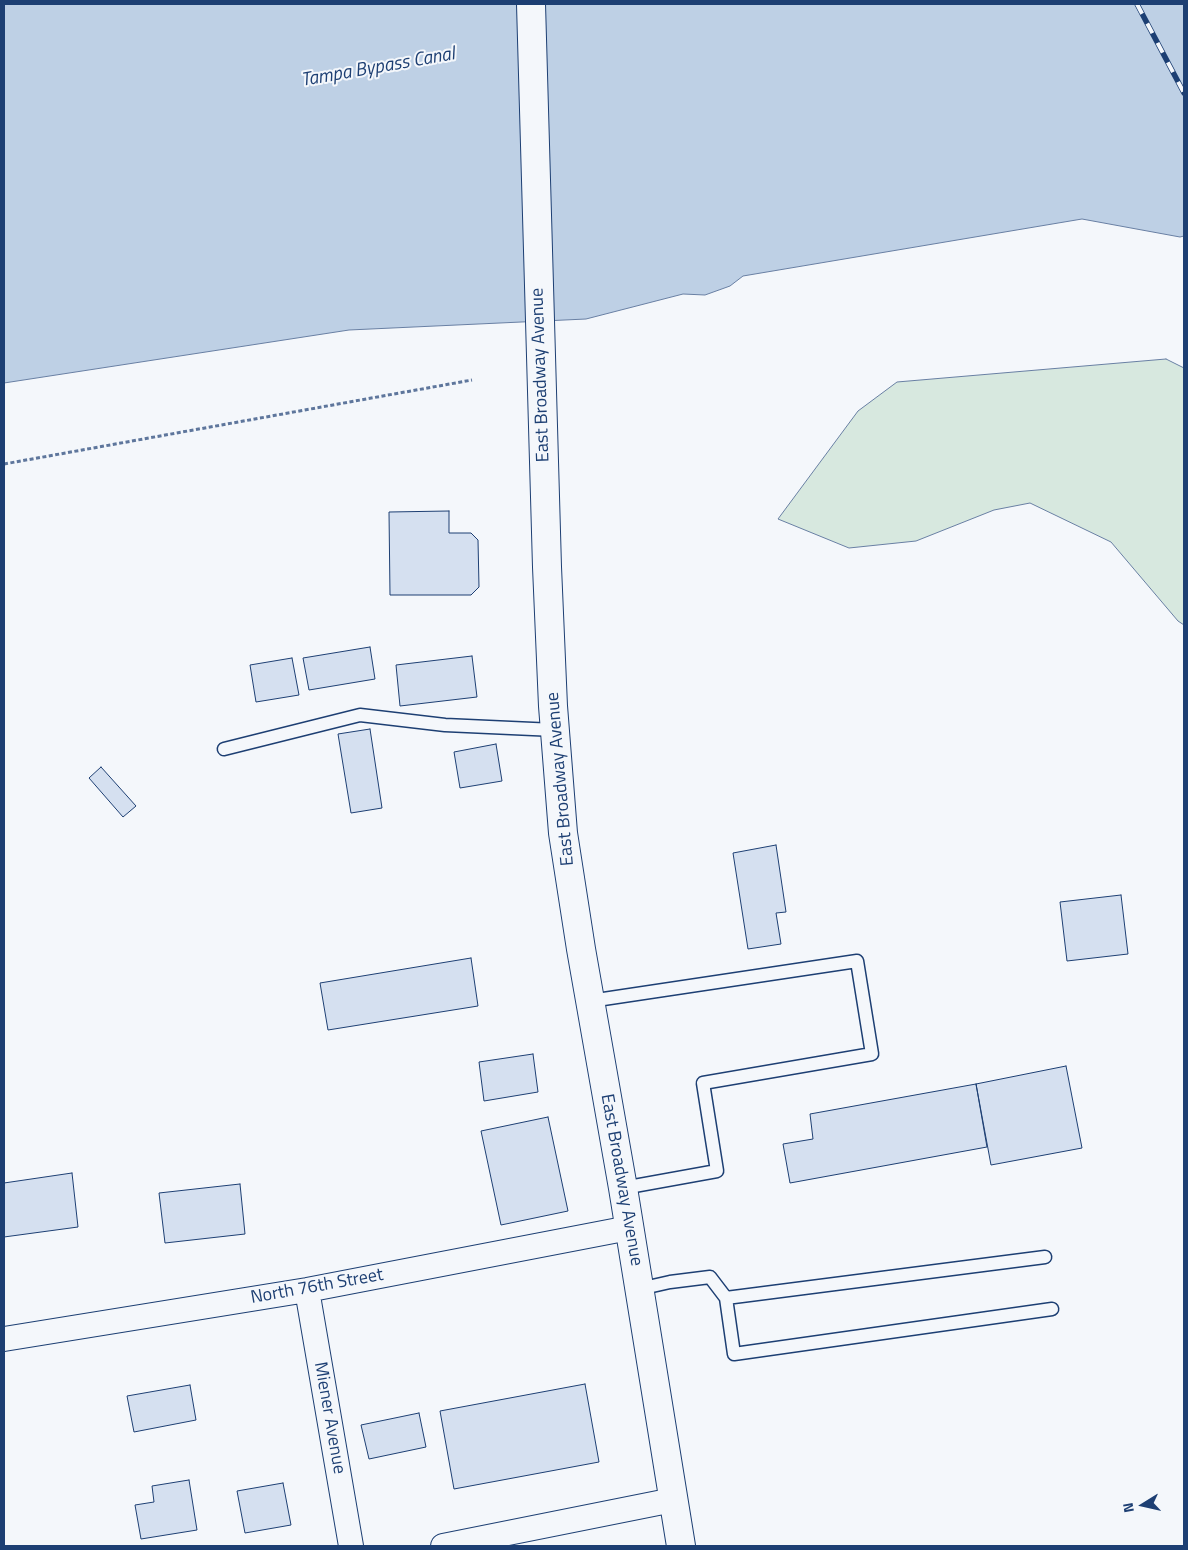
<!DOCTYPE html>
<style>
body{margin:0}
#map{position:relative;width:1188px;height:1550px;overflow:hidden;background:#f4f7fb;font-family:"Titillium Web",sans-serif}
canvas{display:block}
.frame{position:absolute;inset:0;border:5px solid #1d3f73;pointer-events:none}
.north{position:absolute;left:1118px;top:1480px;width:50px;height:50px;-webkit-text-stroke:4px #f4f7fb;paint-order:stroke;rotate:260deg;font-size:14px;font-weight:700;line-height:20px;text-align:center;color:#1d3f73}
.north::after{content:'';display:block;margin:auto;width:18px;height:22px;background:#1d3f73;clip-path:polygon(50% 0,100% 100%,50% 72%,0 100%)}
</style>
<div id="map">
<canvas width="1188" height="1550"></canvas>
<div class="frame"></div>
<div class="north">N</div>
</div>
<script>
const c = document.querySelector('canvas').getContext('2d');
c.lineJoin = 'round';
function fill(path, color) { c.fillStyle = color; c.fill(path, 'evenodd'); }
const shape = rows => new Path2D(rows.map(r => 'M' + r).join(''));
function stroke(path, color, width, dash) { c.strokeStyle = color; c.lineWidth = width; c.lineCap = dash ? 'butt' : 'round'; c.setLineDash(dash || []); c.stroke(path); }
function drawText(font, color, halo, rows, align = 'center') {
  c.font = font + ' "Titillium Web",sans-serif'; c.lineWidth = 4; c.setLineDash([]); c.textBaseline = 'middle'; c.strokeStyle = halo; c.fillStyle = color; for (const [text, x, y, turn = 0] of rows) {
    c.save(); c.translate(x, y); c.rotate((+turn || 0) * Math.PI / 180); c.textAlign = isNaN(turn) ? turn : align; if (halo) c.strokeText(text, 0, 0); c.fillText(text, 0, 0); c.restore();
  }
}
const green = shape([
 [1166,359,1184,368,1184,625,1178,621,1111,542,1030,503,994,510,916,541,849,548,778,519,858,411,897,382,1166,359]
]);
const water = shape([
 [4,4,1184,4,1184,236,1180,237,1082,219,743,276,730,286,705,295,683,294,586,319,349,330,4,383,4,4]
]);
const building = shape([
 [449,511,449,533,471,533,478,540,479,587,471,595,390,595,389,512,449,511],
 [370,647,375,679,309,690,303,658,370,647],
 [472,656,477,697,400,706,396,665,472,656],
 [292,658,299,695,256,702,250,665,292,658],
 [370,729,382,808,351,813,338,734,370,729],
 [496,744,502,781,460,788,454,752,496,744],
 [101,767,136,806,123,817,89,778,101,767],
 [776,845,786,912,776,913,781,944,748,949,733,853,776,845],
 [1121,895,1128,954,1067,961,1060,902,1121,895],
 [471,958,478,1006,328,1030,320,983,471,958],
 [533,1054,538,1092,484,1101,479,1062,533,1054],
 [1066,1066,1082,1148,991,1165,976,1084,1066,1066],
 [976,1084,987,1147,790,1183,783,1144,813,1139,810,1114,976,1084],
 [548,1117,568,1211,501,1225,481,1131,548,1117],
 [72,1173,78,1227,4,1237,4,1183,72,1173],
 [240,1184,245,1234,165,1243,159,1193,240,1184],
 [585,1384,599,1462,454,1489,440,1411,585,1384],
 [190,1385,196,1420,134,1432,127,1396,190,1385],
 [419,1413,426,1447,369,1459,361,1425,419,1413],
 [189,1480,197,1530,141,1539,135,1505,154,1502,152,1486,189,1480],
 [283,1483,291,1525,245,1533,237,1491,283,1483]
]);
const path = shape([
 [4,464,472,380]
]);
const lane = shape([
 [224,749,360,715,445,725,555,730],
 [590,1001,857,961,872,1054,703,1083,717,1171,623,1188],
 [639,1289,670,1282,710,1277,726,1298,734,1354,1052,1309],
 [726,1298,1045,1257]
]);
const street = shape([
 [307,1290,351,1546],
 [4,1339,307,1290,629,1228],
 [443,1546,673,1500]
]);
const secondary = shape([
 [531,4,547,567,553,706,563,833,581,949,623,1188,681,1546]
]);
const rail = shape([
 [1137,4,1184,93]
]);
const streetNames = [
 ["East Broadway Avenue",541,375,-92],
 ["East Broadway Avenue",561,779,-95],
 ["East Broadway Avenue",621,1180,80],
 ["North 76th Street",317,1287,-10],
 ["Miener Avenue",329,1418,80]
];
const waterNames = [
 ["Tampa Bypass Canal",378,68,-10]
];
fill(green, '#d7e8df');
stroke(green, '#687fa3', 1);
fill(water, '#bed0e5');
stroke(water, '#687fa3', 1);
fill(building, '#d5e0f0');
stroke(building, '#1d3f73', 1);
stroke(lane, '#1d3f73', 15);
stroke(street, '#1d3f73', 26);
stroke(secondary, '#1d3f73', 30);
stroke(path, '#5e769c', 3, [4, 2.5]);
stroke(lane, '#f4f7fb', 12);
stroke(street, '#f4f7fb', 24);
stroke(secondary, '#f4f7fb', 28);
stroke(rail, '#1d3f73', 5.5);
stroke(rail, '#f4f7fb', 4, [11]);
drawText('18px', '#1d3f73', '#f4f7fb', streetNames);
drawText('italic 19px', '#1d3f73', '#f4f7fb', waterNames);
</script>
